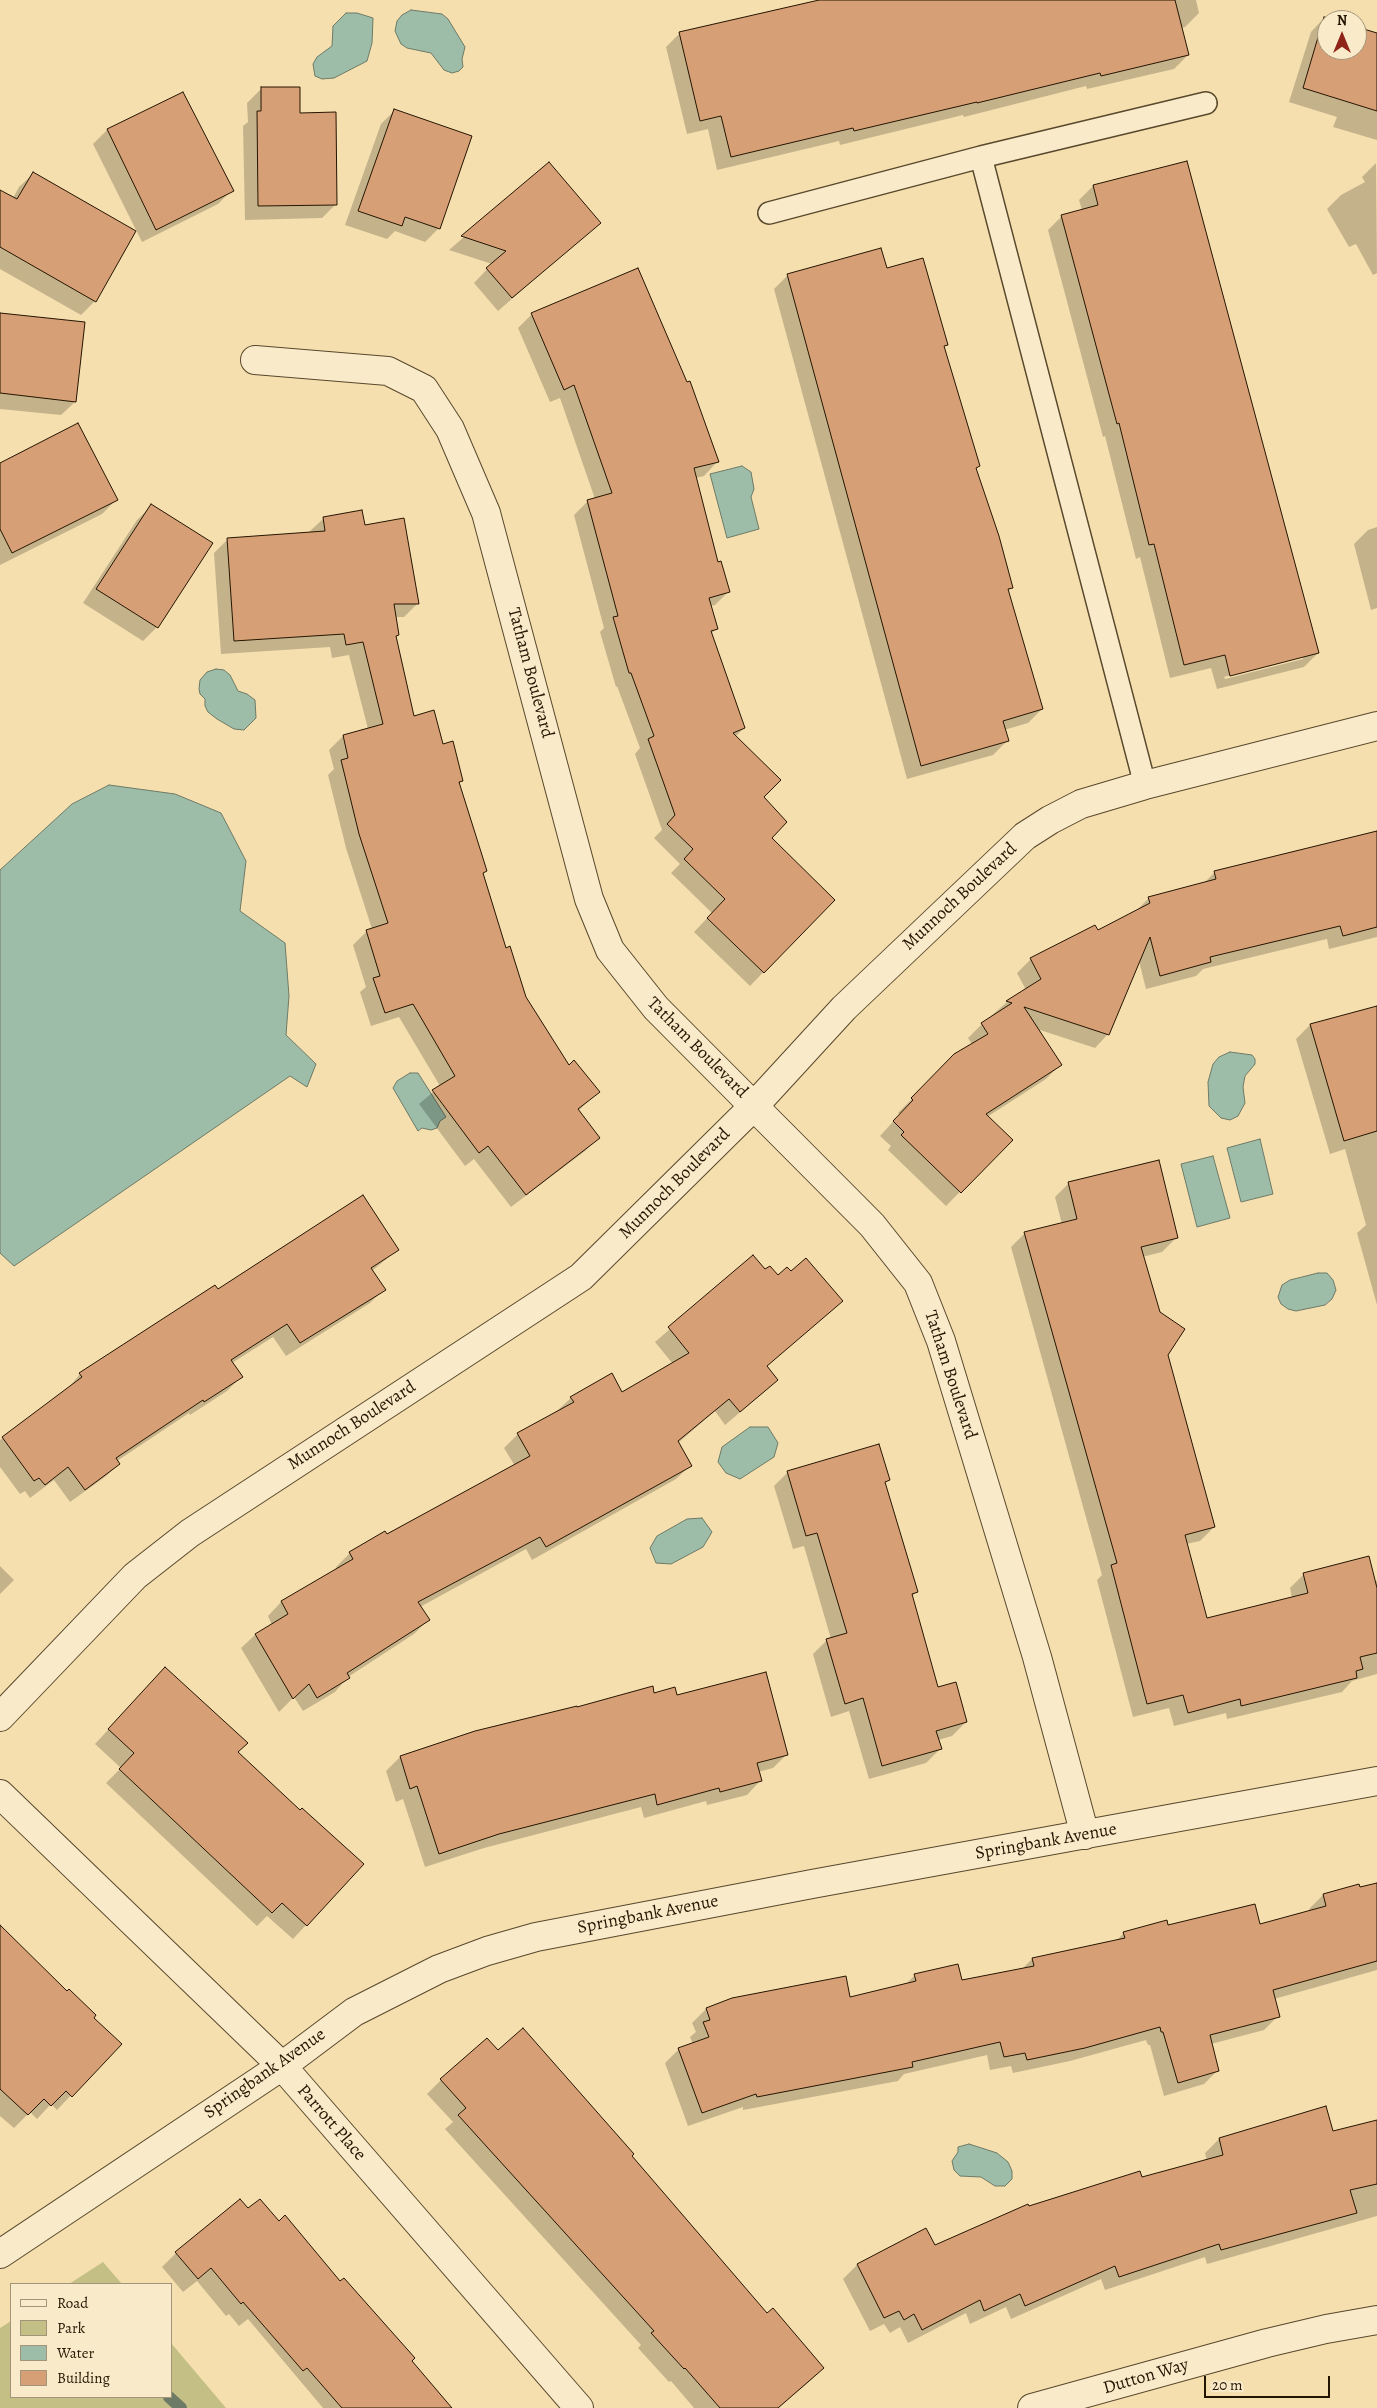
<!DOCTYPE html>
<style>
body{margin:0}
#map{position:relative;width:1377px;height:2408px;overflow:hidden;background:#f6dfae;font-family:Alegreya,serif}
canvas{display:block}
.legend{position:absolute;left:10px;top:2283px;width:162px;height:115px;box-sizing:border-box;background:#f9eaca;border:1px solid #a4957a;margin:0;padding:6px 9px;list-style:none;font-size:15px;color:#241501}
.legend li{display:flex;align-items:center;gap:10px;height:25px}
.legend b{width:25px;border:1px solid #a4957a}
.north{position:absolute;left:1317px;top:10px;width:50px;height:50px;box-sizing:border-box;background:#f9eaca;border:1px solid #a4957a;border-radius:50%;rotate:0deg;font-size:14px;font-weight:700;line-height:20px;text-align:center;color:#241501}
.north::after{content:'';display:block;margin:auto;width:18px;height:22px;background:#8f2418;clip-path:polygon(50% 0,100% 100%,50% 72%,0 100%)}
.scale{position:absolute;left:1204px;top:2376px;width:126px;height:22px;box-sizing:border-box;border:2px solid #241501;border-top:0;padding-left:6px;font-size:15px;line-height:18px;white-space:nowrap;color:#241501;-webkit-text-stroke:4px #f9eaca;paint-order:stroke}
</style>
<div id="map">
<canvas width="1377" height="2408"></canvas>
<ul class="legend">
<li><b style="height:6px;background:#f9eaca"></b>Road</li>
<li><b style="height:14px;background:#c4c085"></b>Park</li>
<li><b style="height:14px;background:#9dbda9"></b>Water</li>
<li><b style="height:14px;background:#d79f75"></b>Building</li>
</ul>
<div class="north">N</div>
<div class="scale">20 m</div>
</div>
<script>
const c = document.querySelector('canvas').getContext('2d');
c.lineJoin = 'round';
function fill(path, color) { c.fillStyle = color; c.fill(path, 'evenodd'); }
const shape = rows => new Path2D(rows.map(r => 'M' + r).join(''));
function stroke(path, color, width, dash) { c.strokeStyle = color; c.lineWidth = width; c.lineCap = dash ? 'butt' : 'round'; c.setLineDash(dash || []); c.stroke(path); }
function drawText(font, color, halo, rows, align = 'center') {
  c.font = font + ' Alegreya,serif'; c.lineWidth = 4; c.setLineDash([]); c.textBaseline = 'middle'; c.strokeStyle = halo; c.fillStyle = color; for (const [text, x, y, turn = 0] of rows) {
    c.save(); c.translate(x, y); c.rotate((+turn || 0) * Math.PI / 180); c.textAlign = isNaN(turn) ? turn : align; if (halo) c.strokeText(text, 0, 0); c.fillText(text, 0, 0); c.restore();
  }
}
const green = shape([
 [103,2262,122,2284,69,2284],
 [11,2321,11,2397,171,2397,171,2343,226,2408,0,2408,0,2328]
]);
const water = shape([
 [411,10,442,14,448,19,465,47,462,59,463,67,459,71,452,73,444,70,431,53,407,48,401,44,395,31,397,21,402,15,411,10],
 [346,13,357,13,373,18,372,43,367,61,334,78,322,79,315,76,313,64,317,57,332,46,333,26,346,13],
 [742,466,751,472,754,489,751,497,759,529,727,538,710,474,742,466],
 [216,669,224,670,230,675,238,691,247,694,255,700,256,718,244,730,234,729,217,719,208,712,205,706,205,699,200,694,199,689,200,680,207,672,216,669],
 [109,785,175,794,221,813,246,861,240,911,285,943,289,996,286,1035,316,1064,307,1087,290,1076,14,1266,0,1253,0,870,72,804,109,785],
 [1230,1052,1252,1055,1255,1059,1255,1064,1245,1076,1243,1087,1245,1103,1238,1116,1230,1120,1221,1118,1209,1106,1208,1082,1213,1064,1219,1057,1230,1052],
 [410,1073,418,1073,446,1117,440,1121,437,1128,431,1130,422,1128,418,1131,393,1088,397,1081,410,1073],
 [1260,1139,1273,1194,1241,1202,1227,1148,1260,1139],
 [1213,1156,1230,1218,1197,1227,1181,1164,1213,1156],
 [1318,1273,1327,1273,1333,1280,1336,1290,1332,1299,1325,1305,1296,1311,1288,1309,1281,1304,1278,1297,1282,1285,1290,1280,1318,1273],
 [750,1427,768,1427,778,1443,774,1457,740,1479,726,1473,718,1462,722,1447,750,1427],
 [702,1518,712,1532,703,1547,671,1564,656,1563,650,1548,657,1536,687,1519,702,1518],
 [969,2144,997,2153,1008,2162,1012,2171,1012,2179,1005,2186,995,2186,981,2177,960,2176,954,2170,952,2161,958,2152,958,2147,969,2144]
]);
const shadow = shape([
 [826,0,1196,0,1199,13,1185,27,1181,28,1188,55,1174,69,1087,89,1086,86,964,117,963,115,840,145,839,141,717,170,708,129,687,134,666,47,680,33],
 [1324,18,1330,20,1327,20,1327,50,1357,50,1357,28,1377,34,1377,140,1333,127,1337,117,1289,102,1311,32],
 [261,89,299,114,336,204,322,218,245,220,243,126,248,122,247,103],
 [183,93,232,190,218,204,142,242,93,144,107,130],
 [395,110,439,228,425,242,395,231,387,239,345,225,381,124],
 [549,163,599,223,498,311,474,283,492,264,449,250],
 [1376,163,1377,273,1373,275,1356,244,1349,247,1327,209,1341,195,1365,182,1362,177],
 [33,174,95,301,81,315,0,269,0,196,13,198,19,187],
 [1093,186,1318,653,1304,667,1217,689,1211,668,1170,678,1140,557,1136,559,1105,436,1103,437,1048,230,1062,216,1082,210,1079,200],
 [1303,656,1303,659,1225,679,1224,677],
 [886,269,946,344,943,347,979,466,975,470,1011,588,1008,591,1042,709,1028,723,1004,730,1007,741,993,755,907,779,774,289,788,275],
 [0,314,75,402,61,415,0,409],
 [532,314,717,462,704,476,695,478,717,563,729,591,715,605,710,606,717,628,710,635,744,728,735,737,762,797,770,838,833,900,750,986,694,932,712,913,671,873,680,864,654,838,662,830,635,754,640,748,617,686,616,687,600,632,604,628,574,515,588,501,595,499,560,398,550,402,518,328],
 [0,464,116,500,102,514,0,565],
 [151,506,157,627,143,641,83,603,137,520],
 [361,512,364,527,418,603,404,617,395,617,398,635,396,637,413,717,442,746,462,781,458,784,486,871,482,875,505,949,525,997,568,1067,598,1092,578,1111,598,1138,585,1151,511,1207,474,1159,465,1166,419,1104,440,1086,399,1017,371,1026,360,992,366,987,353,945,367,931,372,929,346,848,328,775,334,769,329,750,343,736,368,729,349,655,332,658,330,647,221,654,214,553,228,539,309,532,323,519],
 [1377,527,1377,608,1371,610,1354,544,1368,530],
 [1377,832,1377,937,1329,949,1327,939,1203,969,1196,976,1146,989,1139,961,1108,1034,1095,1048,1037,1029,1060,1065,1046,1079,987,1117,1011,1140,946,1206,888,1150,891,1146,880,1136,900,1114,898,1113,955,1055,972,1044,968,1038,982,1024,1007,1002,1026,990,1017,973,1031,959,1097,932,1135,912,1149,898,1204,883,1215,872],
 [1377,1014,1377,1305,1357,1233,1366,1225,1345,1149,1330,1154,1296,1039,1310,1025],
 [1069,1183,1176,1238,1162,1252,1142,1257,1166,1355,1214,1527,1200,1541,1186,1544,1206,1619,1292,1598,1290,1588,1304,1574,1377,1581,1377,1674,1352,1681,1342,1692,1227,1719,1226,1713,1174,1726,1169,1708,1133,1717,1097,1580,1102,1575,1011,1247,1025,1233,1062,1224,1055,1197],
 [397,1250,372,1271,384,1289,370,1303,286,1356,273,1337,232,1363,241,1377,227,1391,190,1415,189,1413,117,1461,119,1464,105,1477,70,1502,54,1480,30,1498,25,1491,20,1494,0,1467,0,1440,67,1390,80,1374,217,1291],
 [753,1257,765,1271,778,1277,791,1272,842,1301,766,1367,777,1380,763,1393,725,1425,715,1411,678,1443,690,1466,676,1479,532,1560,526,1549,420,1607,428,1620,414,1634,348,1677,335,1692,303,1711,294,1697,279,1712,241,1648,255,1635,272,1625,268,1616,281,1602,338,1570,336,1567,350,1553,515,1466,504,1448,518,1434,557,1411,571,1398,621,1393,673,1364,655,1342],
 [788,1472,888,1480,884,1484,917,1592,911,1597,937,1689,966,1722,952,1736,938,1740,940,1749,926,1763,869,1779,849,1711,831,1717,813,1654,827,1640,831,1639,804,1546,793,1549,774,1486],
 [0,1566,14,1580,0,1594],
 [152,1682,306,1925,293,1939,267,1916,257,1926,106,1783,121,1768,95,1744],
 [653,1695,787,1754,773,1768,758,1772,760,1781,747,1795,707,1805,706,1801,644,1818,641,1807,484,1848,425,1867,403,1799,396,1802,386,1771,400,1757,475,1733,576,1709],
 [1377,1884,1377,1970,1274,1999,1278,2016,1264,2030,1211,2044,1218,2070,1204,2084,1164,2096,1150,2045,1148,2045,1146,2040,1070,2061,1013,2073,1011,2066,990,2070,987,2055,904,2074,898,2081,743,2110,743,2107,688,2126,665,2063,679,2049,693,2044,690,2037,696,2032,692,2023,706,2009,732,1999,849,1998,904,1986,915,1975,961,1982,1022,1969,1032,1959,1116,1941,1124,1933,1167,1926,1260,1925,1310,1912,1309,1909,1323,1895,1358,1886,1359,1889],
 [0,1933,120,2044,57,2110,51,2104,37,2119,30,2112,14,2128,0,2116],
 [498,2051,823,2368,809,2382,778,2408,694,2408,671,2381,669,2382,638,2348,641,2345,445,2129,453,2122,427,2094,441,2080],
 [1377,2121,1377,2216,1207,2264,1205,2257,1105,2290,1101,2279,1011,2319,1006,2307,970,2324,966,2313,908,2343,900,2327,890,2333,884,2324,870,2331,843,2279,857,2265,926,2230,934,2246,1029,2208,1207,2161,1205,2153,1219,2139,1332,2132],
 [248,2210,278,2223,340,2283,450,2408,323,2408,248,2319,239,2326,229,2314,226,2316,197,2281,183,2292,162,2267,176,2253]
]);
const stream = shape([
 [169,2397,181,2408]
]);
const building = shape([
 [819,0,1175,0,1189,55,1101,76,1100,73,977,103,977,102,854,131,853,128,731,157,721,116,700,121,679,32,819,0],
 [1324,17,1335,20,1327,20,1327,50,1357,50,1357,27,1377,33,1377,111,1303,88,1324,17],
 [261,87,300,87,300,113,336,112,337,205,258,206,257,111,261,111,261,87],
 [183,92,234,191,156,230,107,129,183,92],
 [394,109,472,136,440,229,405,217,402,226,358,211,394,109],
 [1187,161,1319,653,1230,676,1225,655,1184,665,1154,544,1149,545,1119,423,1117,424,1061,215,1098,205,1093,185,1187,161],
 [549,162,601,223,512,298,486,268,506,251,461,236,549,162],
 [33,172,136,231,96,302,0,247,0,190,17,199,33,172],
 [881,248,887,268,923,258,948,345,944,346,980,466,976,468,999,536,1013,588,1008,589,1043,709,1003,721,1009,741,921,766,787,274,881,248],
 [638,268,687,382,690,381,719,462,694,468,718,562,721,561,730,592,709,598,718,629,711,631,745,728,733,733,781,780,764,797,787,822,772,838,835,900,764,973,707,918,725,899,684,859,693,849,667,824,675,815,648,739,654,736,631,673,629,673,613,617,618,616,587,500,612,493,574,385,564,390,531,313,638,268],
 [0,313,85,322,76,402,0,393,0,313],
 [78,423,118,500,12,553,0,529,0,463,78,423],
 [151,504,213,543,158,628,96,589,151,504],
 [362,510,365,525,404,518,419,604,394,604,399,635,396,636,414,716,434,710,443,744,453,741,463,781,459,782,487,871,483,873,506,948,510,946,526,997,569,1065,574,1060,600,1092,578,1109,600,1138,526,1195,488,1146,479,1153,432,1090,455,1076,413,1004,385,1013,373,978,380,976,366,930,388,923,359,834,341,760,348,758,343,735,383,724,363,642,346,645,344,634,234,641,227,538,325,531,323,517,362,510],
 [1377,831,1377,927,1343,936,1340,926,1210,957,1211,962,1160,976,1150,937,1109,1035,1024,1007,1062,1065,986,1114,1013,1140,961,1193,901,1135,904,1132,893,1121,913,1100,911,1098,954,1054,988,1034,981,1023,1012,1003,1006,1001,1041,979,1030,958,1095,925,1098,930,1150,903,1148,897,1216,879,1214,871,1377,831],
 [1377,1006,1377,1131,1344,1141,1310,1024,1377,1006],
 [1159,1160,1178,1238,1141,1247,1160,1312,1185,1329,1168,1355,1215,1527,1185,1535,1207,1618,1308,1593,1303,1573,1369,1556,1377,1588,1377,1653,1360,1657,1363,1669,1356,1671,1357,1678,1241,1706,1240,1699,1188,1713,1183,1695,1147,1704,1111,1565,1117,1563,1024,1232,1077,1219,1068,1182,1159,1160],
 [363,1195,399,1250,371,1268,386,1290,300,1343,287,1324,231,1360,243,1377,204,1402,203,1400,116,1458,120,1464,85,1490,68,1467,45,1485,39,1478,34,1481,2,1437,82,1377,79,1373,215,1285,218,1289,363,1195],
 [753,1255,765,1269,770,1266,778,1275,787,1267,791,1271,806,1258,843,1301,767,1366,778,1380,740,1412,729,1399,678,1441,692,1466,546,1547,540,1537,418,1602,430,1620,347,1673,350,1678,317,1698,309,1684,293,1699,255,1634,288,1614,281,1601,353,1559,349,1552,385,1531,387,1534,530,1456,517,1433,574,1402,570,1397,612,1373,622,1392,689,1353,668,1327,753,1255],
 [879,1444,890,1480,885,1482,918,1592,912,1594,938,1687,956,1682,967,1722,936,1731,942,1749,882,1766,863,1698,845,1704,826,1639,847,1633,817,1533,806,1536,787,1471,879,1444],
 [165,1667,248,1743,238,1752,300,1810,302,1808,364,1864,307,1926,282,1903,272,1913,119,1769,134,1753,108,1729,165,1667],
 [766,1672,788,1755,757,1763,762,1781,720,1792,719,1788,657,1805,655,1794,499,1834,439,1854,417,1786,410,1789,400,1756,475,1731,577,1706,577,1707,653,1686,654,1693,675,1687,677,1695,766,1672],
 [1377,1883,1377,1961,1273,1990,1280,2017,1210,2035,1219,2071,1178,2083,1163,2032,1161,2032,1160,2027,1085,2048,1027,2060,1025,2053,1004,2057,1000,2042,912,2062,913,2067,757,2097,756,2094,702,2113,678,2048,709,2037,703,2022,710,2020,706,2008,732,1998,846,1976,850,1997,916,1981,914,1974,958,1964,962,1980,1034,1966,1032,1958,1125,1938,1123,1932,1167,1920,1168,1925,1255,1904,1260,1924,1326,1906,1323,1894,1359,1884,1360,1887,1377,1883],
 [0,1925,67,1991,69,1989,96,2015,94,2018,122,2044,72,2097,66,2091,51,2106,44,2099,28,2115,0,2089,0,1925],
 [523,2028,634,2154,632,2156,767,2313,773,2308,824,2368,778,2408,720,2408,685,2368,684,2369,651,2333,654,2331,458,2115,466,2108,440,2079,487,2038,498,2050,523,2028],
 [1326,2106,1333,2131,1377,2120,1377,2184,1350,2190,1357,2213,1221,2250,1219,2244,1119,2277,1115,2266,1025,2306,1020,2294,984,2311,980,2300,922,2330,914,2314,904,2320,899,2311,884,2318,857,2264,926,2228,935,2245,1028,2204,1029,2206,1140,2171,1142,2177,1223,2155,1219,2138,1326,2106],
 [240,2199,248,2208,260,2199,279,2221,285,2215,340,2281,344,2278,415,2358,412,2361,452,2408,342,2408,307,2368,303,2371,243,2302,241,2304,211,2268,198,2279,175,2252,240,2199]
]);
const service = shape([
 [981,157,1145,785],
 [769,213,981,157,1206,103]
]);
const minor = shape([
 [255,360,388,371,424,389,450,429,486,513,589,899,610,950,656,1008,872,1225,918,1283,941,1341,1037,1657,1085,1835],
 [0,1717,135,1576,190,1533,581,1277,754,1106,844,1008,1025,836,1050,820,1081,804,1145,785,1377,726],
 [0,1794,282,2066,579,2408],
 [0,2254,282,2066,354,2012,439,1969,487,1951,536,1937,812,1884,1377,1781],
 [1032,2408,1267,2343,1326,2329,1377,2320]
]);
const streetNames = [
 ["Tatham Boulevard",530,673,75],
 ["Munnoch Boulevard",960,897,-43],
 ["Tatham Boulevard",697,1048,45],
 ["Munnoch Boulevard",675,1184,-45],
 ["Tatham Boulevard",950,1375,72],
 ["Munnoch Boulevard",352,1426,-33],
 ["Springbank Avenue",1046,1842,-10],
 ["Springbank Avenue",648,1915,-11],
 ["Springbank Avenue",265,2074,-35],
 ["Parrott Place",331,2123,49],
 ["Dutton Way",1146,2377,-16]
];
fill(green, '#c4c085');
fill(water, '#9dbda9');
stroke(water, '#6d7a66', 1);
fill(shadow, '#0003');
stroke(stream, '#6d7a66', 12);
fill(building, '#d79f75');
stroke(building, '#241501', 1);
stroke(service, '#58482c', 24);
stroke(minor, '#58482c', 30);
stroke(service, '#f9eaca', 21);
stroke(minor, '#f9eaca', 28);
drawText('18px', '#241501', '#f9eaca', streetNames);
</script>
